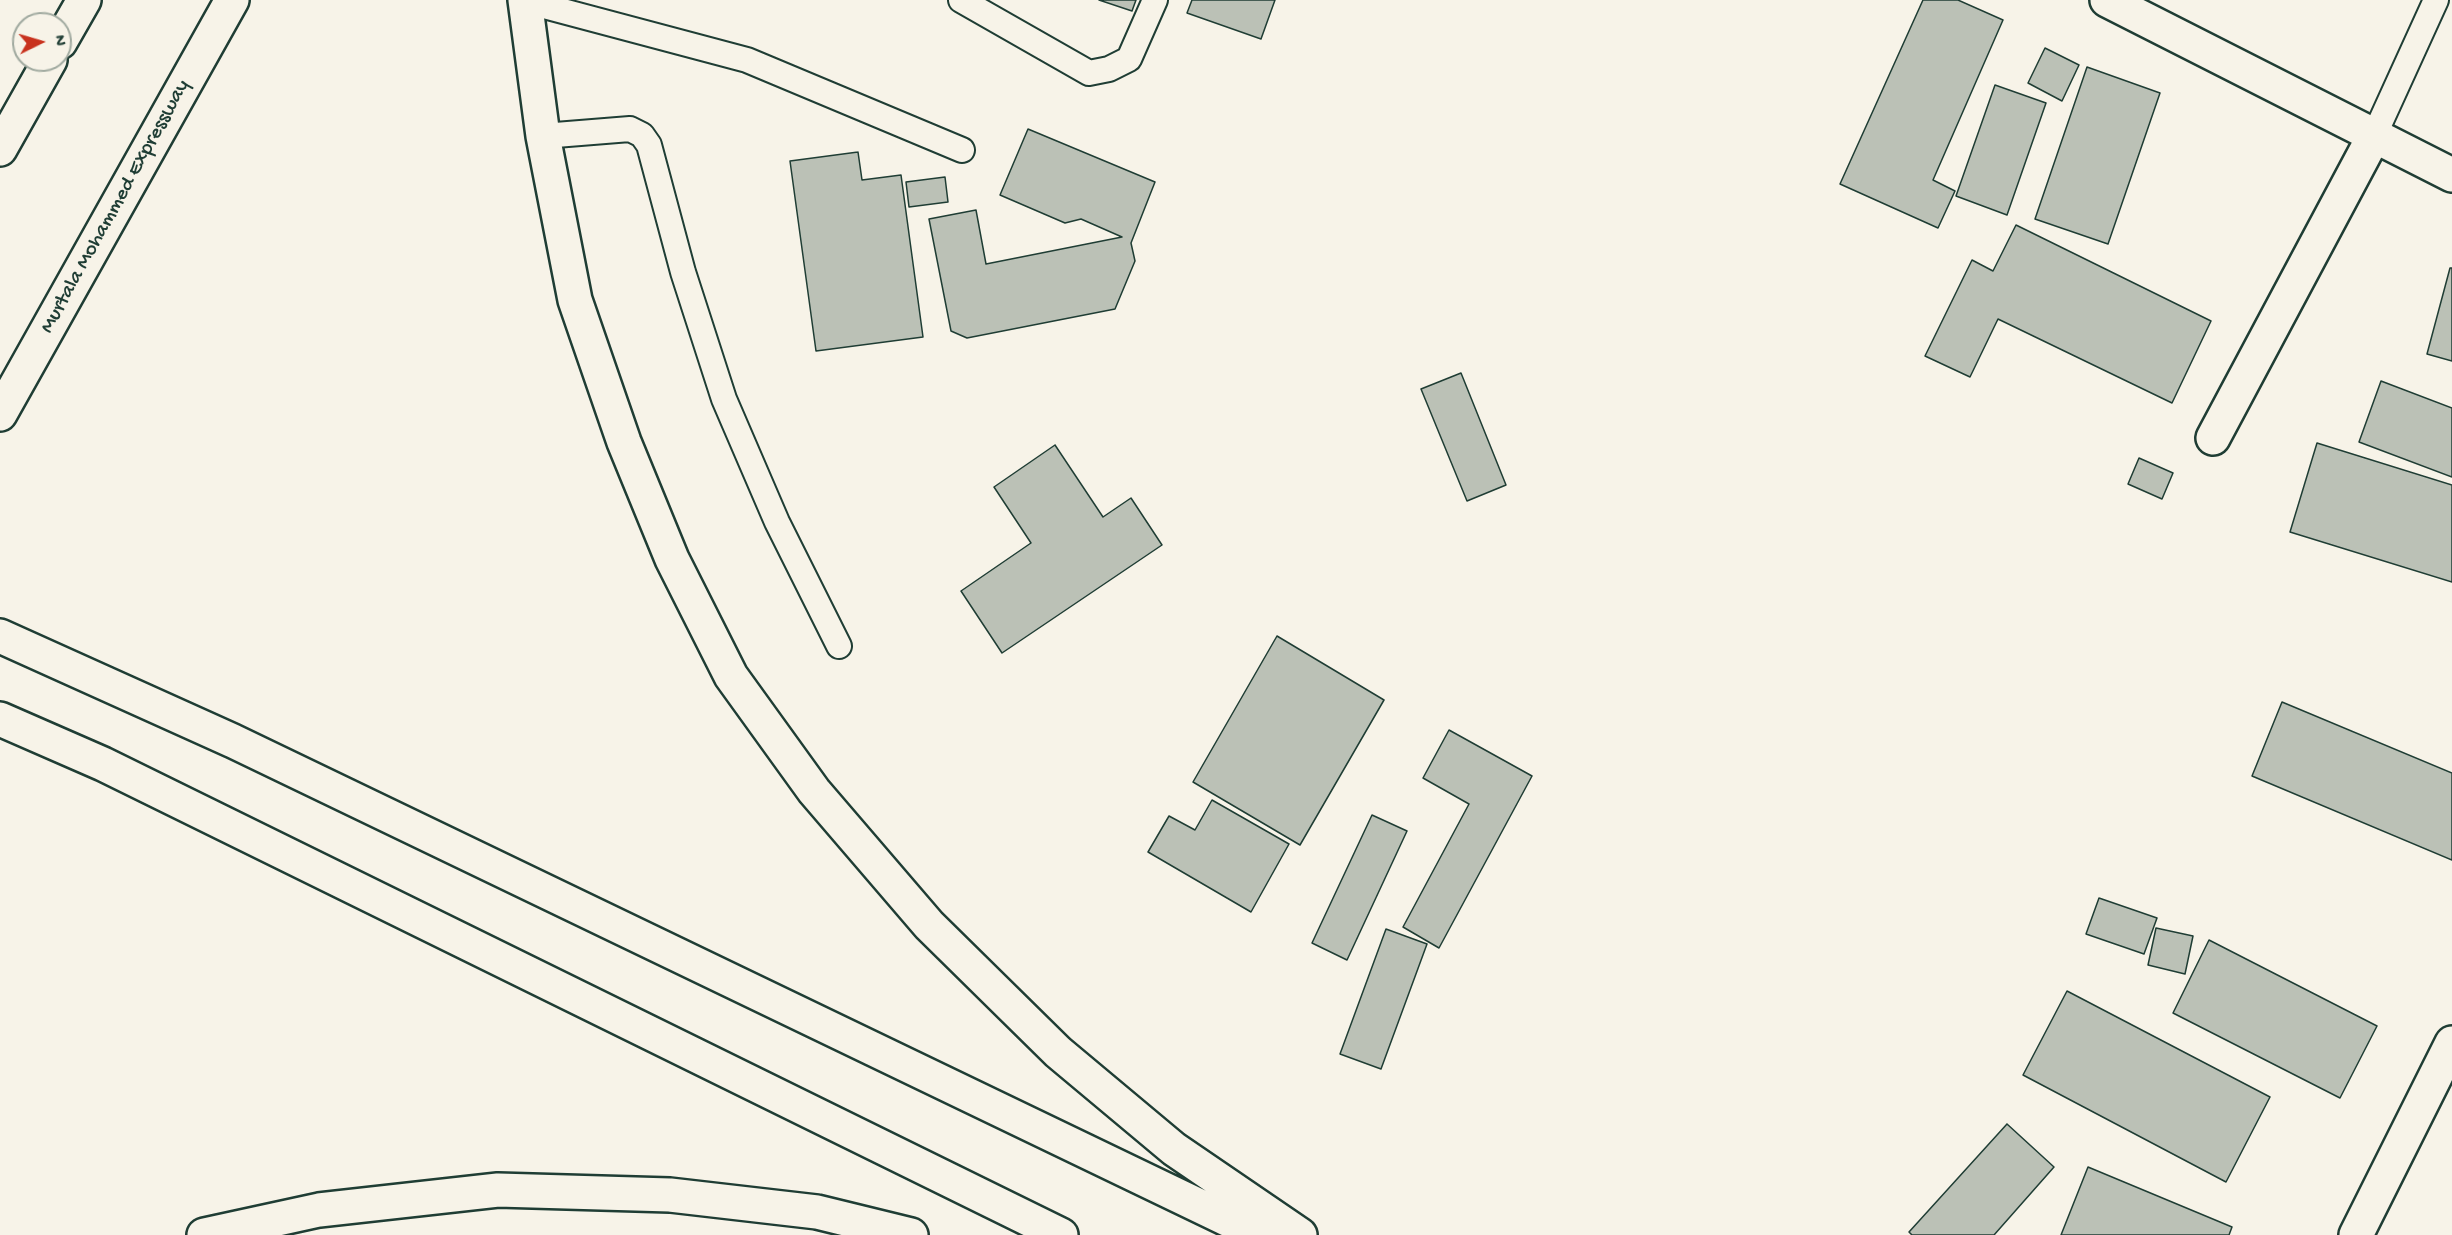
<!DOCTYPE html>
<style>
body{margin:0}
#map{position:relative;width:2452px;height:1235px;overflow:hidden;background:#f7f3e8;font-family:"Gochi Hand",sans-serif}
canvas{display:block}
.north{position:absolute;left:12px;top:12px;width:60px;height:60px;box-sizing:border-box;background:#f7f3e8;border:2px solid #a1aaa0;border-radius:50%;rotate:85deg;font-size:16px;font-weight:700;line-height:24px;text-align:center;color:#1f3d34}
.north::after{content:'';display:block;margin:auto;width:21px;height:27px;background:#c8321e;clip-path:polygon(50% 0,100% 100%,50% 72%,0 100%)}
</style>
<div id="map">
<canvas width="2452" height="1235"></canvas>
<div class="north">N</div>
</div>
<script>
const c = document.querySelector('canvas').getContext('2d');
c.lineJoin = 'round';
function fill(path, color) { c.fillStyle = color; c.fill(path, 'evenodd'); }
const shape = rows => new Path2D(rows.map(r => 'M' + r).join(''));
function stroke(path, color, width, dash) { c.strokeStyle = color; c.lineWidth = width; c.lineCap = dash ? 'butt' : 'round'; c.setLineDash(dash || []); c.stroke(path); }
function drawText(font, color, halo, rows, align = 'center') {
  c.font = font + ' "Gochi Hand",sans-serif'; c.lineWidth = 5; c.setLineDash([]); c.textBaseline = 'middle'; c.strokeStyle = halo; c.fillStyle = color; for (const [text, x, y, turn = 0] of rows) {
    c.save(); c.translate(x, y); c.rotate((+turn || 0) * Math.PI / 180); c.textAlign = isNaN(turn) ? turn : align; if (halo) c.strokeText(text, 0, 0); c.fillText(text, 0, 0); c.restore();
  }
}
const building = shape([
 [1099,0,1136,0,1132,11,1099,0],
 [1192,0,1275,0,1261,39,1187,13,1192,0],
 [1923,0,1958,0,2003,20,1933,180,1955,191,1938,228,1840,184,1923,0],
 [2045,48,2079,65,2062,101,2028,83,2045,48],
 [2087,67,2160,93,2108,244,2035,219,2087,67],
 [1995,85,2046,103,2007,215,1956,196,1995,85],
 [1028,129,1155,182,1131,243,1135,261,1115,309,967,338,951,331,929,219,976,210,986,264,1122,237,1081,219,1065,223,1000,195,1028,129],
 [858,152,862,180,901,175,923,337,816,351,790,161,858,152],
 [945,177,948,202,909,207,906,182,945,177],
 [2016,225,2211,321,2172,403,1998,319,1970,377,1925,356,1972,260,1993,271,2016,225],
 [2450,268,2452,268,2452,361,2427,354,2450,268],
 [1461,373,1506,485,1467,501,1421,389,1461,373],
 [2381,381,2452,408,2452,477,2359,442,2381,381],
 [2317,443,2452,485,2452,582,2290,532,2317,443],
 [1055,445,1103,517,1131,498,1162,545,1002,653,961,591,1031,543,994,487,1055,445],
 [2139,458,2173,473,2162,499,2128,484,2139,458],
 [1277,636,1384,700,1300,845,1193,782,1277,636],
 [2282,702,2452,773,2452,860,2252,776,2282,702],
 [1449,730,1532,776,1439,948,1403,927,1469,804,1423,778,1449,730],
 [1212,800,1289,844,1251,912,1148,852,1169,816,1195,830,1212,800],
 [1372,815,1407,831,1347,960,1312,943,1372,815],
 [2099,898,2157,918,2144,954,2086,934,2099,898],
 [2156,928,2193,936,2185,974,2148,965,2156,928],
 [1386,929,1427,944,1381,1069,1340,1054,1386,929],
 [2209,940,2377,1026,2340,1098,2173,1013,2209,940],
 [2067,991,2270,1097,2226,1182,2023,1075,2067,991],
 [2007,1124,2054,1167,1994,1235,1912,1235,1909,1232,2007,1124],
 [2088,1167,2232,1227,2229,1235,2061,1235,2088,1167]
]);
const service = shape([
 [961,0,1089,73,1109,69,1129,59,1155,0],
 [525,1,747,60,962,150],
 [543,136,630,129,642,135,649,145,683,272,724,399,777,522,839,646],
 [2374,136,2436,0]
]);
const minor = shape([
 [2107,0,2452,175],
 [2213,438,2374,136],
 [2356,1235,2452,1043]
]);
const trunk = shape([
 [525,0,543,136,575,300,624,442,672,559,731,676,814,791,929,925,1058,1052,1174,1149,1300,1235],
 [0,414,232,0],
 [0,636,233,741,1260,1235],
 [0,719,103,764,1061,1235],
 [204,1235,319,1210,498,1190,670,1195,817,1212,911,1235]
]);
const motorway = shape([
 [60,42,84,0],
 [0,149,50,60]
]);
const streetNames = [
 ["Murtala Mohammed Expressway",116,207,-61]
];
fill(building, '#bbc1b6');
stroke(building, '#1f3d34', 1.5);
stroke(service, '#1f3d34', 28);
stroke(minor, '#1f3d34', 38);
stroke(trunk, '#1f3d34', 38);
stroke(motorway, '#1f3d34', 38);
stroke(service, '#f7f3e8', 24);
stroke(minor, '#f7f3e8', 33);
stroke(trunk, '#f7f3e8', 33);
stroke(motorway, '#f7f3e8', 33);
drawText('21px', '#1f3d34', '#f7f3e8', streetNames);
</script>
